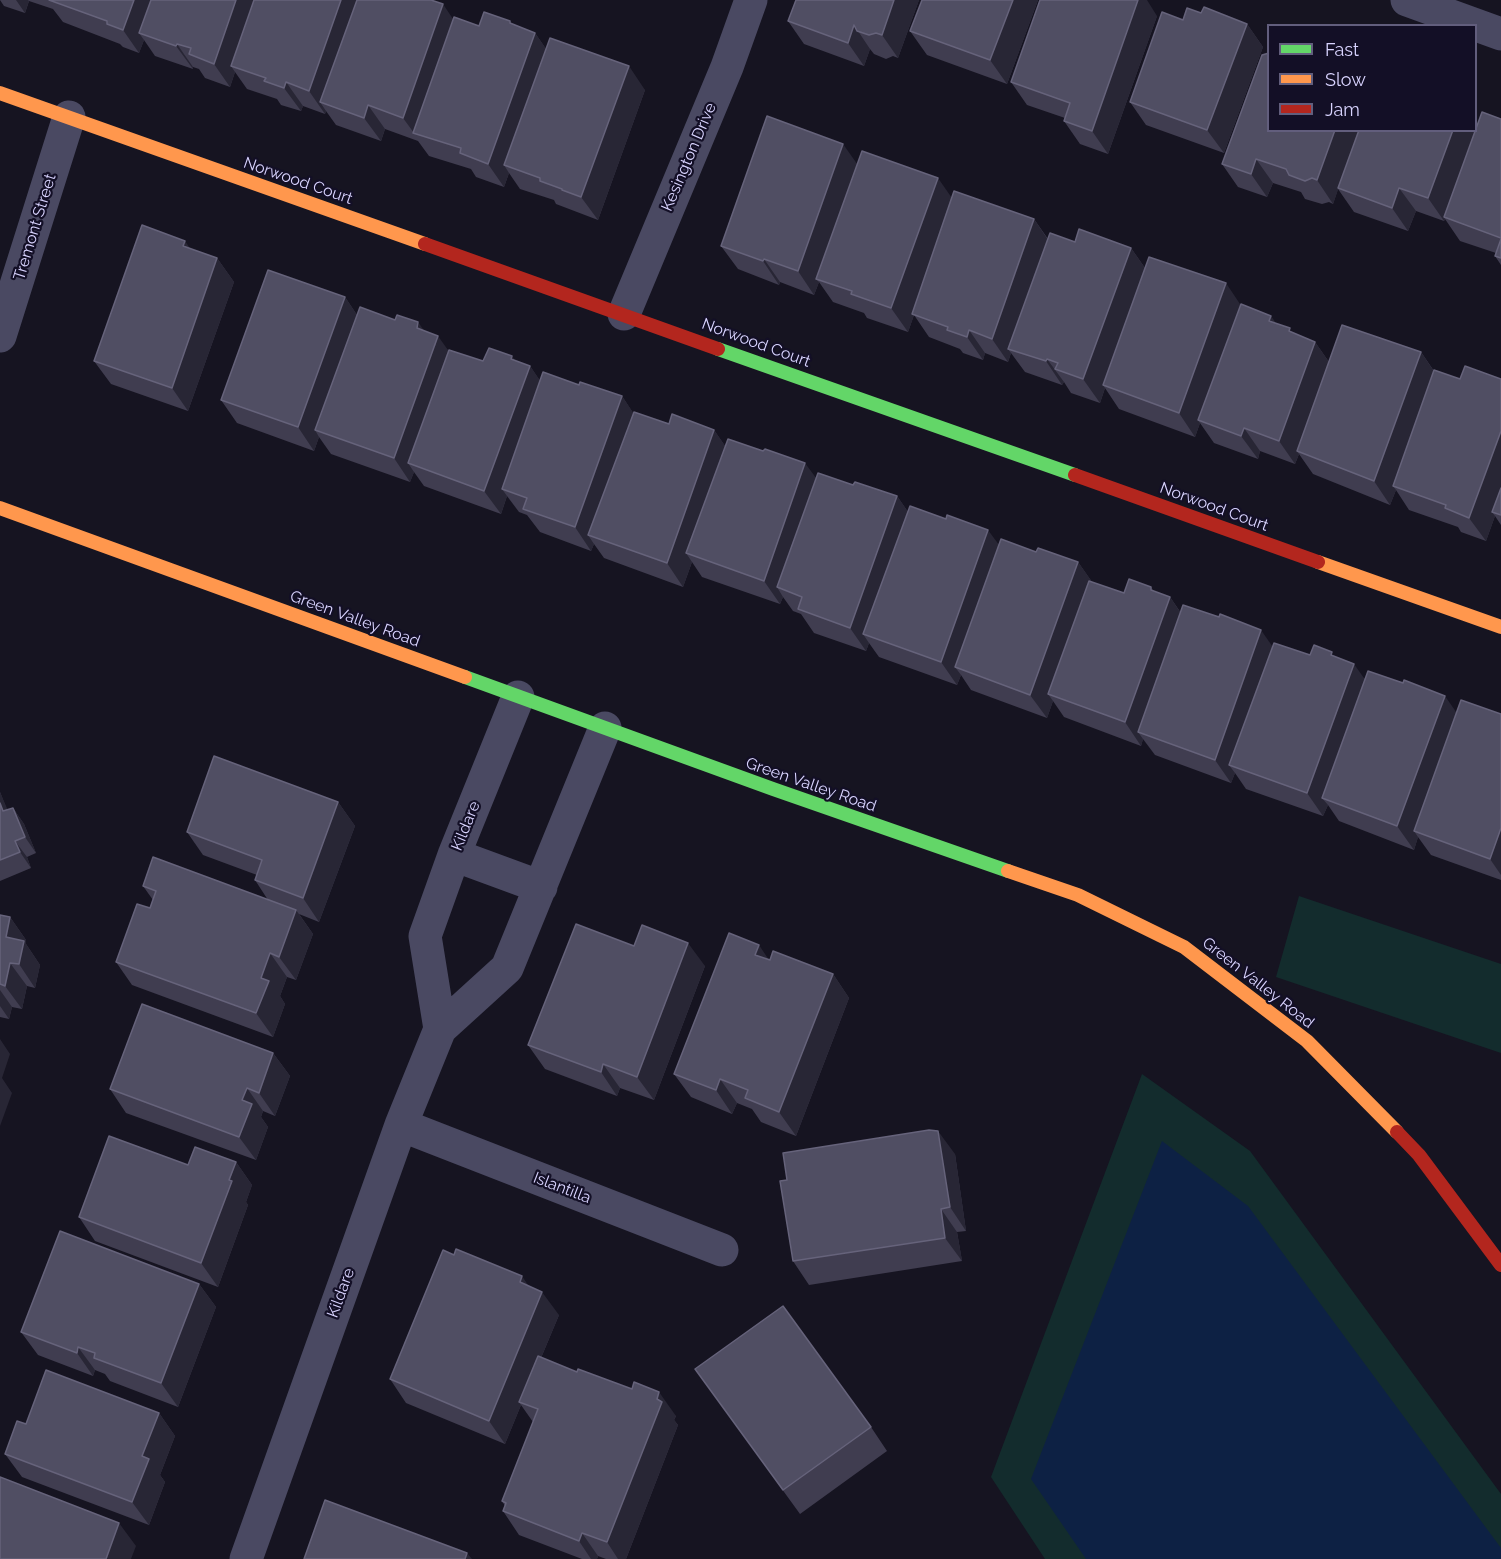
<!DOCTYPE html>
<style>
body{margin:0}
#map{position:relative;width:1501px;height:1559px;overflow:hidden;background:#161421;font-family:Raleway,sans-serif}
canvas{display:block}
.legend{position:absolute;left:1267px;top:24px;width:210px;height:108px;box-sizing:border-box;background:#130f26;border:2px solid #625e7d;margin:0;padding:8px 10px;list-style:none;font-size:18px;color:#d9d4ff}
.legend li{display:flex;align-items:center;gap:12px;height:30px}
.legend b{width:30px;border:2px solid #625e7d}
</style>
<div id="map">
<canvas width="1501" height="1559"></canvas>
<ul class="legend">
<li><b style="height:8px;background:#63d668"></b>Fast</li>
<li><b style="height:8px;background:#ff974d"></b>Slow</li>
<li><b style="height:8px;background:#b3261e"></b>Jam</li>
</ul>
</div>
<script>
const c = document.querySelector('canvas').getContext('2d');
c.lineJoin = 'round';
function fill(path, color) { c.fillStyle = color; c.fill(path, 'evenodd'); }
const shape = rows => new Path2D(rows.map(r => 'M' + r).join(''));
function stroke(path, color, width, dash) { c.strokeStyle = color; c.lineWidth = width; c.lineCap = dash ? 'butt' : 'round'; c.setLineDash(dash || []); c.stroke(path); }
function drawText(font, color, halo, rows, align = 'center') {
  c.font = font + ' Raleway,sans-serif'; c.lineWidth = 4.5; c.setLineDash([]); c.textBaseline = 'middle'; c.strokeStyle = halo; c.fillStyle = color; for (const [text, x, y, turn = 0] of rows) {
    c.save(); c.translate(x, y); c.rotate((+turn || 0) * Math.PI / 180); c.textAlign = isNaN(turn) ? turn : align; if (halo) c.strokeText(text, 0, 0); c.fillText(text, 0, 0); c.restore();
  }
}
const green = shape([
 [1299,896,1501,964,1501,1053,1276,977],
 [1142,1074,1250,1151,1501,1494,1501,1559,1045,1559,991,1477]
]);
const water = shape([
 [1162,1141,1248,1206,1501,1548,1501,1559,1086,1559,1031,1479]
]);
const street = shape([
 [1407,0,1501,34],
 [624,314,727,67,751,0],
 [0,336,69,117],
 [454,855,541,887],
 [440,1029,425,936,454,855,518,697],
 [401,1125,722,1250],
 [246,1559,401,1125,440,1029,507,968,605,728]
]);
const fast = shape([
 [718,349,1075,475],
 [465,677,773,789,1008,871]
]);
const slow = shape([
 [0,93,425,244],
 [0,508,465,677],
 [1318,562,1501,627],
 [1008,871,1078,895,1184,947,1307,1041,1397,1132]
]);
const jam = shape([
 [425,244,718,349],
 [1075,475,1318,562],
 [1397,1132,1419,1155,1501,1265]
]);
const wall = shape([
 [0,0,431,0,453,20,479,26,513,25,535,33,546,49,645,90,598,220,556,204,554,200,520,189,509,173,504,187,476,177,471,169,429,156,418,141,385,129,381,141,336,125,326,111,325,114,303,106,301,111,281,105,277,99,247,89,235,72,230,87,205,78,199,69,193,67,193,69,155,56,144,40,139,53,123,47,120,44,63,22,53,9,29,1,25,13,4,6],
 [919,0,898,58,893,56,886,59,874,54,870,49,864,66,804,44,788,21],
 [1038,0,1007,84,927,55,910,31],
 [1157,16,1108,154,1080,144,1064,121,1065,118,1027,105,1011,82],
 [1183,20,1247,24,1263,47,1224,153,1146,125,1130,102],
 [1501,119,1501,265,1495,256,1496,253,1460,241,1445,219,1444,221,1416,211,1408,231,1354,212,1338,189,1333,204,1329,202,1322,204,1305,199,1301,192,1273,183,1267,197,1238,187,1222,164,1269,130,1474,133],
 [857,164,952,198,1034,219,1048,239,1131,248,1145,268,1240,305,1293,333,1315,342,1329,362,1421,352,1434,371,1460,379,1501,379,1501,525,1495,516,1486,541,1461,532,1458,527,1409,510,1396,490,1390,505,1313,474,1299,454,1295,464,1260,451,1258,459,1214,443,1200,423,1195,437,1119,409,1105,388,1100,403,1071,393,1064,382,1062,385,1025,372,1011,353,1008,362,985,353,983,360,963,353,960,349,929,337,914,315,908,332,867,318,864,313,833,302,819,282,814,295,780,282,779,285,738,269,721,246],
 [191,249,217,258,234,282,188,411,111,384,94,361],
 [345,297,357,315,424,331,449,351,483,361,515,361,530,366,540,381,579,385,622,396,633,413,669,424,714,430,725,446,816,478,853,485,897,496,908,512,999,545,1078,562,1092,582,1124,593,1155,592,1170,597,1181,613,1273,647,1310,655,1336,657,1365,679,1457,713,1501,714,1501,880,1431,855,1418,837,1414,850,1339,821,1328,805,1323,816,1246,789,1235,773,1231,783,1155,755,1143,739,1141,746,1064,717,1053,701,1047,718,971,690,961,675,957,685,879,657,869,643,866,651,814,633,801,614,793,611,783,597,780,604,702,577,692,562,683,587,604,558,594,544,591,551,540,532,527,515,519,512,507,496,501,514,424,486,414,472,410,482,331,454,319,437,314,451,237,423,221,400],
 [0,792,7,810,13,808,24,824,36,853,27,857,31,868,0,881],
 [338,802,355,826,319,922,299,914,313,934,296,980,287,977,280,996,285,1004,273,1037,132,985,116,962,150,908,153,900,143,886,268,900,255,880,257,875,203,855,187,832],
 [0,915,10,917,26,940,26,944,40,965,35,988,27,986,22,1009,12,1007,9,1019,0,1017],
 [634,946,705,966,654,1100,620,1088,617,1096,545,1069,528,1045],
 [769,960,833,974,849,998,796,1136,761,1122,752,1109,737,1103,732,1114,691,1097,674,1074],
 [273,1053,290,1076,275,1116,263,1111,261,1117,268,1127,256,1160,126,1113,110,1089],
 [955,1154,966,1231,957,1232,962,1261,809,1285,793,1261],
 [236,1162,252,1185,246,1202,248,1205,218,1287,95,1241,79,1217,188,1165],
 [199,1284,216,1307,178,1407,110,1381,105,1374,95,1370,93,1376,38,1355,21,1332],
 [559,1315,541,1358,676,1416,674,1420,678,1425,626,1559,606,1559,598,1556,597,1559,582,1559,519,1535,503,1511,505,1506,502,1501,533,1422,521,1405,505,1444,406,1403,390,1379],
 [695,1369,871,1427,887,1451,800,1514],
 [159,1413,175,1436,160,1475,165,1482,149,1525,22,1477,5,1454,26,1424]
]);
const shadedWall = shape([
 [16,0,28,0,29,1,25,13],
 [134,0,159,0,139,33,144,40,139,53,123,30],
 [236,0,261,0,231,66,235,72,230,87,214,64],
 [341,0,366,0,320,102,326,111,325,114,309,91],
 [894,0,919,0,898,58,882,35],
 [1013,0,1038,0,1007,84,990,60],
 [1138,0,1147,0,1157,16,1108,154,1092,131],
 [443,4,459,28,414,133,403,118],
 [1247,24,1263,47,1224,153,1207,130],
 [854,25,870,49,864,66,848,43],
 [535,33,551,56,504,165,509,173,504,187,488,164],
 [177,44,193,67,193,69,176,46],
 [629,66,645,90,598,220,581,197],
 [286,82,303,106,301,111,284,88],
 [368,105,385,129,381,141,364,118],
 [1335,130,1359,130,1333,204,1317,180],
 [1453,130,1473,130,1476,135,1444,217,1445,219,1444,221,1428,198],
 [843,144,860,168,816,279,819,282,814,295,798,271],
 [1256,159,1273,183,1267,197,1251,174],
 [938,178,954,201,912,314,914,315,908,332,891,308],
 [1399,188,1416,211,1408,231,1392,208],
 [1034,219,1050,243,1008,349,1011,353,1008,362,992,339],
 [185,241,201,264,183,246],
 [1131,248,1147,271,1103,385,1105,388,1100,403,1083,379],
 [217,258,234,282,188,411,172,388],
 [764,259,780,282,779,285,763,261],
 [1226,283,1242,307,1198,420,1200,423,1195,437,1179,413],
 [345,297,361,321,315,430,319,437,314,451,298,427],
 [1271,316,1287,339,1269,321],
 [418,322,435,346,438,336,455,360,408,463,414,472,410,482,394,458],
 [969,330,985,353,983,360,967,337],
 [1315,342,1331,365,1297,451,1299,454,1295,464,1279,441],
 [1421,352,1437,376,1393,486,1396,490,1390,505,1374,481],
 [512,356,526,376,530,366,546,389,502,489,507,496,501,514,484,491],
 [1047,359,1064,382,1062,385,1046,361],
 [622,396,638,420,588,535,594,544,591,551,575,527],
 [1244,428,1260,451,1258,459,1241,436],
 [714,430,730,453,686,553,692,562,683,587,667,563],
 [1501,431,1501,499,1492,512,1495,516,1486,541,1469,518],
 [805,463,822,486,777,587,783,597,780,604,764,581],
 [897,496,913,519,863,634,869,643,866,651,850,628],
 [988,530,1005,553,955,667,961,675,957,685,941,662],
 [1078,562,1095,586,1048,694,1053,701,1047,718,1030,695],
 [1151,587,1166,607,1170,597,1186,621,1138,732,1143,739,1141,746,1125,722],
 [1261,630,1277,653,1229,765,1235,773,1231,783,1215,760],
 [1354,664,1371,688,1322,798,1328,805,1323,816,1307,793],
 [1445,696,1461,719,1414,831,1418,837,1414,850,1397,826],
 [0,792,15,827,3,811,0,803],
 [338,802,355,826,319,922,303,898],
 [13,808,24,824,36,853,25,837],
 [1501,828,1501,875,1490,859],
 [15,841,27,857,31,868,20,852],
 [296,910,313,934,296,980,279,957],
 [10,917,26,940,26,944,40,965,35,988,19,964,6,937],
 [688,943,705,966,654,1100,637,1077],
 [759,945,775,969,755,955],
 [270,953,287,977,280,996,285,1004,273,1037,256,1013,261,978],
 [10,963,27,986,22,1009,5,986],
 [833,974,849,998,796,1136,779,1112],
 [0,990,12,1007,9,1019,0,1006],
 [0,1039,10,1054,2,1078,12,1093,0,1126],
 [273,1053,290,1076,275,1116,259,1093],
 [603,1064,620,1088,617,1096,601,1072],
 [720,1079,737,1103,732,1114,716,1090],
 [247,1088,263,1111,261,1117,268,1127,256,1160,239,1137,242,1100],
 [938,1131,955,1154,966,1231,950,1207],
 [236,1162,252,1185,246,1202,248,1205,218,1287,201,1263],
 [941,1209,957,1232,962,1261,945,1238],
 [522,1276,538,1300,520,1282],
 [199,1284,216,1307,178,1407,161,1383],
 [542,1292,559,1315,522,1403,519,1402,521,1405,505,1444,489,1421],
 [78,1347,95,1370,93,1376,77,1353],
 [659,1392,676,1416,674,1420,678,1425,626,1559,618,1559,607,1542],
 [159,1413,175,1436,160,1475,165,1482,149,1525,132,1502,142,1456],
 [119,1523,136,1546,131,1559,106,1559],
 [582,1533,598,1556,597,1559,591,1559,579,1541],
 [467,1553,472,1559,465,1559]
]);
const building = shape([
 [49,0,134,0,123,30,107,24,107,21,49,0],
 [151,0,236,0,214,64,189,54,191,48,177,44,176,46,139,33,151,0],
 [254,0,341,0,309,91,286,82,284,88,264,81,266,78,231,66,254,0],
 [357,0,431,0,443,4,403,118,368,105,364,118,320,102,357,0],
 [796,0,894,0,882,35,876,33,869,35,857,31,854,25,848,43,788,21,796,0],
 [922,0,1013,0,990,60,910,31,922,0],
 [1040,0,1138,0,1092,131,1064,121,1070,103,1011,82,1040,0],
 [1204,7,1247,24,1207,130,1130,102,1162,12,1183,20,1187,8,1201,13,1204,7],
 [484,12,510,21,510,23,535,33,488,164,460,153,461,148,413,133,454,17,479,26,484,12],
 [550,38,629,66,581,197,562,190,562,189,540,181,540,178,504,165,550,38],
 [1269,53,1269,130,1335,130,1317,180,1312,178,1305,181,1289,175,1286,169,1256,159,1251,174,1222,164,1262,55,1269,53],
 [1482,112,1501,119,1501,238,1444,217,1482,112],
 [767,116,843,144,798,271,764,259,763,261,721,246,767,116],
 [1359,130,1453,130,1428,198,1399,188,1392,208,1338,188,1359,130],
 [862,151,938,178,891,308,851,294,852,291,816,279,862,151],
 [954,191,1034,219,992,339,969,330,967,337,947,330,948,327,912,314,954,191],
 [142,225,185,241,183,246,217,258,172,388,94,361,142,225],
 [1079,229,1131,248,1083,379,1055,369,1058,363,1047,359,1046,361,1008,349,1050,233,1075,242,1079,229],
 [1501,239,1501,258,1495,256,1501,239],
 [1149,257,1226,283,1179,413,1103,385,1149,257],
 [268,270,345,297,298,427,221,400,268,270],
 [1241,304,1271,316,1269,321,1290,328,1289,331,1315,342,1279,441,1244,428,1241,436,1198,420,1241,304],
 [360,307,395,320,397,315,418,322,417,328,438,336,394,458,315,430,360,307],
 [1342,325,1421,352,1374,481,1297,451,1342,325],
 [489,348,512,356,511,359,530,366,484,491,408,463,449,350,483,361,489,348],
 [1465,366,1501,379,1501,431,1469,518,1445,508,1446,505,1393,486,1434,370,1460,379,1465,366],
 [543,372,579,385,580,382,622,396,575,527,523,509,527,498,502,489,543,372],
 [634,412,669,424,672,414,714,430,667,563,588,535,634,412],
 [728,439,763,451,765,449,805,463,764,581,686,553,728,439],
 [818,473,853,485,855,482,897,496,850,628,798,609,802,597,777,587,818,473],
 [1501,488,1501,515,1492,512,1501,488],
 [910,506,946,519,947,515,988,530,941,662,863,634,910,506],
 [1001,539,1036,552,1038,548,1078,562,1030,695,955,667,1001,539],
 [1129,579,1151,587,1151,590,1170,597,1125,722,1048,694,1089,581,1124,593,1129,579],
 [1183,605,1219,617,1220,614,1261,630,1215,760,1138,732,1183,605],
 [1274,643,1310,655,1314,645,1332,652,1331,655,1354,664,1307,793,1229,765,1274,643],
 [1368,671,1403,683,1404,680,1445,696,1397,826,1322,798,1368,671],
 [1461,700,1501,714,1501,828,1490,859,1414,831,1461,700],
 [214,756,338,802,303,898,255,880,262,860,187,832,214,756],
 [0,803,3,811,13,808,25,837,15,841,20,852,0,860,0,803],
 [153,857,296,910,279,957,270,953,261,978,269,981,256,1013,116,962,137,904,150,908,156,891,143,886,153,857],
 [0,915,10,917,6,937,24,941,19,964,10,963,5,986,0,984,0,915],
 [576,924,634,946,642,925,688,943,637,1077,603,1064,601,1072,528,1045,576,924],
 [729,933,759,945,755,955,770,960,773,951,833,974,779,1112,745,1098,748,1090,720,1079,716,1090,674,1074,729,933],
 [142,1004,273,1053,259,1093,247,1088,242,1100,252,1104,239,1137,110,1089,142,1004],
 [929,1130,938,1131,950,1207,941,1209,945,1238,793,1261,780,1181,787,1180,783,1153,929,1130],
 [109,1136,188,1165,195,1147,236,1162,229,1180,232,1181,201,1263,79,1217,109,1136],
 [60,1231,199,1284,161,1383,94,1358,95,1353,78,1347,77,1353,21,1332,60,1231],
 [456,1249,522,1276,520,1282,542,1292,489,1421,390,1379,443,1250,454,1255,456,1249],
 [783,1306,871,1427,783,1490,695,1369,783,1306],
 [538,1356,577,1372,578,1369,632,1389,634,1382,659,1392,657,1399,662,1402,607,1542,582,1533,579,1541,503,1511,506,1503,502,1501,538,1409,519,1402,538,1356],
 [46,1370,159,1413,142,1456,149,1459,132,1502,5,1454,17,1421,26,1424,46,1370],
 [0,1477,119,1523,106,1559,0,1559,0,1477],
 [325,1500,467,1553,465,1559,304,1559,325,1500]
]);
const streetNames = [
 ["Kesington Drive",689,157,-67],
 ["Norwood Court",298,181,19],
 ["Tremont Street",35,227,-73],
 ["Norwood Court",756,343,20],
 ["Norwood Court",1214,507,20],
 ["Green Valley Road",355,619,20],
 ["Green Valley Road",811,785,19],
 ["Kildare",466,826,-68],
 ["Green Valley Road",1258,983,38],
 ["Islantilla",562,1188,21],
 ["Kildare",341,1293,-70]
];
fill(green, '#132c2d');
fill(water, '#0d2144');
stroke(street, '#4a4962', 33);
stroke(fast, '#63d668', 14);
stroke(slow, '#ff974d', 14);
stroke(jam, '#b3261e', 14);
fill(wall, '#403d50');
fill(shadedWall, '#282635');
fill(building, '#504e63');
stroke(building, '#66637b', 1.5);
drawText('16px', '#d9d4ff', '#130f26', streetNames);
</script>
